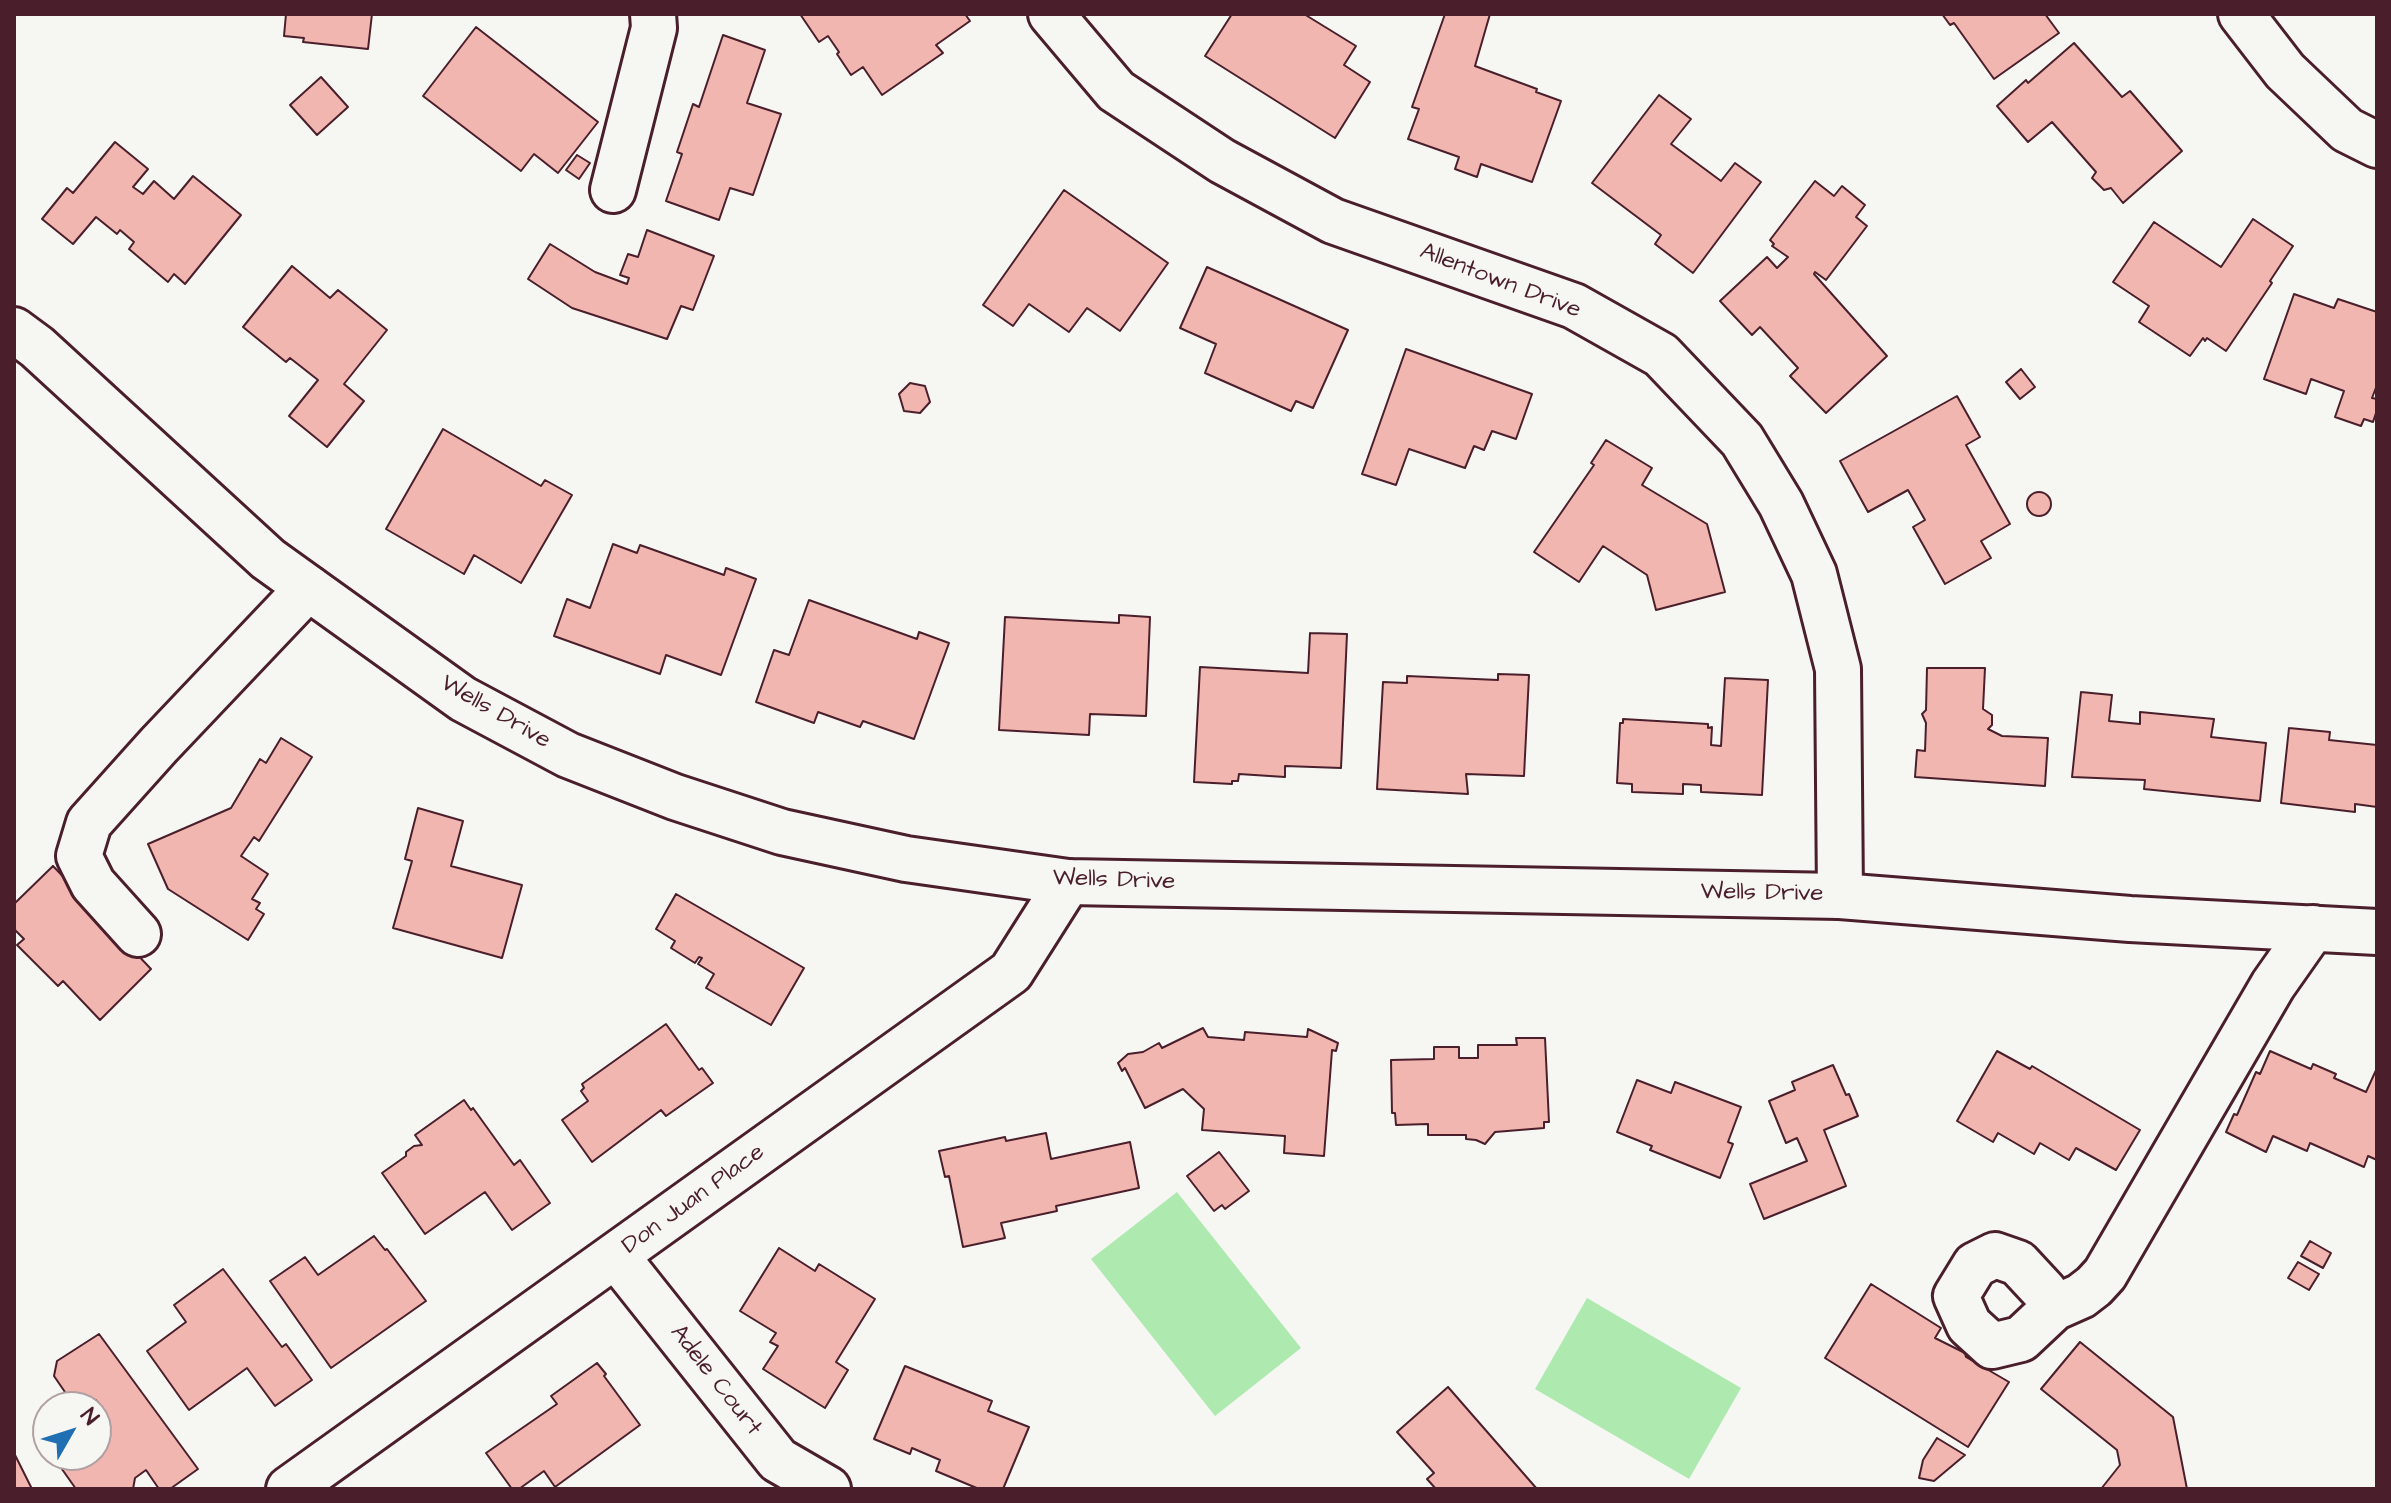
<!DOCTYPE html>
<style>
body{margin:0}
#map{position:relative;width:2391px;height:1503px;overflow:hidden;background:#f6f6f2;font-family:"Architects Daughter",sans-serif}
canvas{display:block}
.frame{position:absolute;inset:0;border:16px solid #4a1f2b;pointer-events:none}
.north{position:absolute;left:32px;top:1391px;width:80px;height:80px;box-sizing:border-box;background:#f6f6f2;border:2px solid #b1a0a2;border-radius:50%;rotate:51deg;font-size:22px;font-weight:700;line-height:32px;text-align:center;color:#4a1f2b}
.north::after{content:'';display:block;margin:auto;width:28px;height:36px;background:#1f6fb2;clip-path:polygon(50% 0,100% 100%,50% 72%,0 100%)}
</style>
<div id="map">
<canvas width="2391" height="1503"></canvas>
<div class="frame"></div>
<div class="north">N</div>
</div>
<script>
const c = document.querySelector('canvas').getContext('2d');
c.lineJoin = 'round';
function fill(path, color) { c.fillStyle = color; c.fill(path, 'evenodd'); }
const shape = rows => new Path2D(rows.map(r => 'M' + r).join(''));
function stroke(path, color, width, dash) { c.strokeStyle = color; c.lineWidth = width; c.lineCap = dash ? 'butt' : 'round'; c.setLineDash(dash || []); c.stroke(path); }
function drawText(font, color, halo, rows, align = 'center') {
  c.font = font + ' "Architects Daughter",sans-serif'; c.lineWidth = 6; c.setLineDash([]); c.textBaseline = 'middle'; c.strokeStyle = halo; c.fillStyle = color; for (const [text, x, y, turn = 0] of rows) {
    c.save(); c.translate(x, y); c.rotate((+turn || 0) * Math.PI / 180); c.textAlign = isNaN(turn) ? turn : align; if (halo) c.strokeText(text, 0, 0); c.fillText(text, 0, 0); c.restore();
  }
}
const green = shape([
 [1177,1192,1301,1348,1215,1416,1091,1259],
 [1587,1298,1741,1388,1689,1479,1535,1389]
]);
const building = shape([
 [286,14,372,14,368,49,303,42,304,38,284,36,286,14],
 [800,14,965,14,970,21,936,45,943,53,882,95,863,67,851,75,837,54,839,52,828,36,819,42,800,14],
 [1232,14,1304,14,1356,46,1344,65,1370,82,1335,138,1205,56,1232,14],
 [1445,14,1490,14,1475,66,1537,89,1536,92,1561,101,1532,182,1481,164,1477,177,1455,169,1459,157,1408,139,1419,109,1412,107,1445,14],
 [1942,14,2045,14,2059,33,1994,79,1954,23,1950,25,1942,14],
 [476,27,598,122,558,173,534,154,521,171,423,96,476,27],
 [723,35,765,50,747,103,781,114,753,195,730,188,719,220,666,201,682,154,677,152,693,104,699,107,723,35],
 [2074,43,2122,97,2130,91,2182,151,2123,203,2111,188,2104,190,2092,178,2096,172,2052,122,2028,142,1997,106,2026,80,2028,83,2074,43],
 [321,77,348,107,317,135,290,105,321,77],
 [1659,95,1691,119,1671,144,1721,181,1735,163,1761,182,1693,273,1655,244,1661,235,1592,183,1659,95],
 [115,142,148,169,133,187,143,194,154,181,174,199,193,176,241,215,185,284,174,274,168,282,129,249,134,242,120,230,117,234,96,217,73,244,42,219,67,188,73,193,115,142],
 [577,155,590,163,579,179,566,170,577,155],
 [1815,181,1834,196,1842,186,1865,205,1856,217,1867,226,1826,280,1815,272,1814,274,1887,356,1826,413,1790,376,1798,368,1760,327,1752,335,1720,301,1767,257,1777,268,1788,257,1772,246,1774,244,1770,240,1815,181],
 [1064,190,1168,263,1120,331,1087,308,1069,332,1029,304,1013,326,983,305,1064,190],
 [2253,219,2293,246,2270,281,2272,283,2226,351,2207,338,2205,341,2203,338,2190,356,2139,322,2149,306,2113,282,2154,222,2221,267,2253,219],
 [647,230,714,256,693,310,681,306,667,339,572,308,528,279,550,244,595,272,627,284,629,278,620,275,628,254,638,257,647,230],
 [292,266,330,298,338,290,387,330,344,384,364,401,327,447,289,416,318,380,290,358,286,362,243,327,292,266],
 [1207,267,1348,330,1313,408,1296,401,1291,411,1205,373,1216,344,1180,328,1207,267],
 [2294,294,2334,308,2338,299,2377,312,2377,385,2372,398,2377,399,2377,410,2373,422,2364,419,2361,426,2335,417,2344,391,2311,379,2306,394,2264,379,2294,294],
 [1406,349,1532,394,1516,439,1492,431,1484,450,1474,446,1465,468,1409,449,1396,485,1362,474,1406,349],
 [2021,369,2035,387,2020,399,2006,382,2021,369],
 [910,383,925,386,930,402,920,413,904,411,899,394,910,383],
 [1957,396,1980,437,1966,445,2010,524,1981,541,1991,558,1945,584,1913,527,1925,520,1908,490,1868,512,1840,461,1957,396],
 [443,429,541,486,545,480,572,495,521,583,474,555,464,574,386,529,443,429],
 [1606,440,1652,468,1642,485,1707,524,1725,592,1656,610,1647,575,1603,546,1579,582,1534,552,1594,465,1591,463,1606,440],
 '2027 504a12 12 0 1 1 24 0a12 12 0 1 1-24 0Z',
 [613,544,637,553,640,545,724,575,726,568,756,579,721,675,666,655,660,674,554,636,567,599,590,608,613,544],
 [809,600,917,639,919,632,949,643,914,739,863,721,860,727,818,712,814,723,756,702,774,650,789,655,809,600],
 [1119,615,1150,617,1146,716,1090,714,1089,735,999,730,1005,617,1119,623,1119,615],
 [1310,633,1347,634,1341,768,1285,766,1285,777,1239,774,1238,781,1232,781,1232,784,1194,782,1200,667,1308,673,1310,633],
 [1927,668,1985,668,1983,709,1992,715,1992,725,1988,729,2002,736,2048,738,2045,786,1915,777,1917,750,1925,751,1926,723,1922,714,1926,710,1927,668],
 [1498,674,1529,675,1524,776,1466,774,1468,794,1377,789,1383,682,1407,683,1407,676,1498,680,1498,674],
 [1725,678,1768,680,1762,795,1701,792,1701,785,1683,784,1683,794,1632,792,1632,784,1617,783,1620,723,1623,723,1623,719,1708,724,1708,728,1712,727,1711,745,1721,746,1725,678],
 [2081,692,2112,695,2109,721,2140,724,2140,712,2214,719,2211,737,2266,743,2260,801,2144,789,2145,780,2072,777,2081,692],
 [2289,728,2330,732,2329,740,2377,745,2377,807,2355,804,2355,812,2281,803,2289,728],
 [281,738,312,757,259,841,254,837,241,856,268,874,252,899,260,903,256,909,264,914,248,940,168,889,148,844,231,808,260,759,266,763,281,738],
 [418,808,463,821,451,866,522,885,502,958,393,928,412,861,405,859,418,808],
 [53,866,151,969,100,1020,63,981,58,986,17,945,24,939,14,929,14,904,53,866],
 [676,894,804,968,771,1025,706,988,714,974,698,964,702,958,699,957,695,963,671,948,675,941,656,929,676,894],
 [666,1024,699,1070,702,1068,713,1083,666,1116,661,1110,592,1162,562,1120,588,1101,581,1091,584,1088,582,1084,666,1024],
 [1203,1028,1208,1037,1244,1040,1245,1032,1307,1037,1308,1029,1338,1043,1336,1051,1332,1050,1324,1156,1284,1153,1285,1136,1202,1130,1204,1109,1183,1089,1145,1108,1125,1068,1122,1071,1118,1063,1128,1054,1143,1052,1159,1043,1162,1048,1203,1028],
 [1516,1038,1545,1038,1549,1122,1544,1122,1544,1128,1495,1132,1485,1144,1476,1140,1466,1139,1466,1135,1428,1135,1428,1124,1396,1125,1395,1113,1392,1113,1391,1060,1434,1059,1434,1047,1459,1047,1459,1058,1478,1058,1478,1045,1517,1045,1516,1038],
 [1997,1051,2030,1069,2032,1066,2140,1130,2116,1170,2076,1148,2069,1160,2040,1143,2034,1154,1998,1133,1993,1142,1957,1121,1997,1051],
 [2270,1051,2311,1069,2313,1064,2336,1074,2334,1078,2366,1092,2377,1068,2377,1160,2368,1156,2364,1167,2310,1143,2307,1151,2273,1136,2266,1152,2226,1132,2234,1114,2237,1115,2256,1072,2260,1074,2270,1051],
 [1833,1065,1846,1095,1849,1094,1858,1116,1824,1130,1846,1186,1764,1219,1750,1184,1807,1161,1797,1138,1786,1143,1769,1101,1795,1090,1792,1082,1833,1065],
 [1637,1080,1671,1093,1675,1082,1741,1107,1728,1142,1733,1144,1720,1178,1650,1150,1652,1146,1617,1132,1637,1080],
 [464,1100,471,1110,473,1108,514,1165,520,1160,550,1203,512,1230,485,1192,425,1234,382,1173,406,1156,406,1152,414,1146,422,1145,415,1135,464,1100],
 [1046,1133,1051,1159,1130,1142,1139,1188,1056,1206,1057,1211,1001,1223,1005,1238,963,1247,949,1176,945,1177,939,1151,1005,1137,1006,1141,1046,1133],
 [1219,1152,1249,1191,1225,1209,1222,1205,1214,1211,1187,1176,1219,1152],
 [374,1236,385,1250,387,1249,426,1301,331,1368,270,1281,305,1257,318,1275,374,1236],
 [2310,1241,2331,1253,2323,1268,2301,1256,2310,1241],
 [779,1248,815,1271,819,1264,875,1299,836,1362,848,1370,825,1408,763,1369,778,1346,770,1342,776,1333,740,1311,779,1248],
 [2298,1262,2319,1274,2309,1290,2288,1278,2298,1262],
 [223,1269,282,1347,286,1344,312,1380,275,1406,247,1368,189,1410,147,1351,186,1322,174,1305,223,1269],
 [1871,1284,1941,1328,1935,1338,1965,1353,1966,1357,2009,1382,1968,1447,1825,1358,1871,1284],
 [99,1334,198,1469,170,1489,159,1489,146,1470,135,1478,133,1489,76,1489,52,1455,96,1455,96,1413,102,1409,96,1400,67,1395,54,1376,57,1361,99,1334],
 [2080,1342,2173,1417,2187,1489,2101,1489,2120,1465,2117,1450,2041,1389,2080,1342],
 [597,1363,606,1374,604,1376,640,1425,555,1487,544,1471,519,1489,512,1489,486,1453,557,1404,551,1396,597,1363],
 [905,1366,992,1401,988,1411,1029,1427,1003,1489,979,1489,936,1471,940,1460,912,1448,910,1454,874,1439,905,1366],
 [1448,1387,1537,1489,1436,1489,1427,1479,1434,1473,1397,1432,1448,1387],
 [1937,1438,1965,1455,1934,1481,1919,1478,1923,1460,1937,1438],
 [14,1453,32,1489,14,1489,14,1453]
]);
const minor = shape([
 [1051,14,1116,91,1222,161,1333,221,1574,306,1661,355,1742,440,1781,504,1814,574,1838,669,1840,896],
 [2241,14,2285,71,2347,130,2377,145],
 [613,190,654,28,653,14],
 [138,934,93,884,79,856,89,823,159,745,308,588],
 [616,1256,778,1460,828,1489],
 [2054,1308,2044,1291,2018,1263,1995,1255,1975,1265,1956,1296,1969,1325,1992,1346,2021,1339,2054,1308,2081,1296,2094,1286,2105,1274,2273,985,2313,928],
 [289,1489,1011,972,1068,882]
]);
const major = shape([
 [14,330,37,347,268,559,463,699,568,755,675,797,782,832,906,859,1068,882,1840,896,2130,919,2377,932]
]);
const streetNames = [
 ["Allentown Drive",1500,282,21],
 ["Wells Drive",495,713,30],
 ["Wells Drive",1114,881,2],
 ["Wells Drive",1762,894,1],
 ["Don Juan Place",694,1200,-36],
 ["Adele Court",715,1381,52]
];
fill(green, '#aeeab0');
fill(building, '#f1b6b0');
stroke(building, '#4a1f2b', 2);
stroke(minor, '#4a1f2b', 50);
stroke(major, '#4a1f2b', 50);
stroke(minor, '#f6f6f2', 44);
stroke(major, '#f6f6f2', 44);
drawText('24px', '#4a1f2b', '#f6f6f2', streetNames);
</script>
